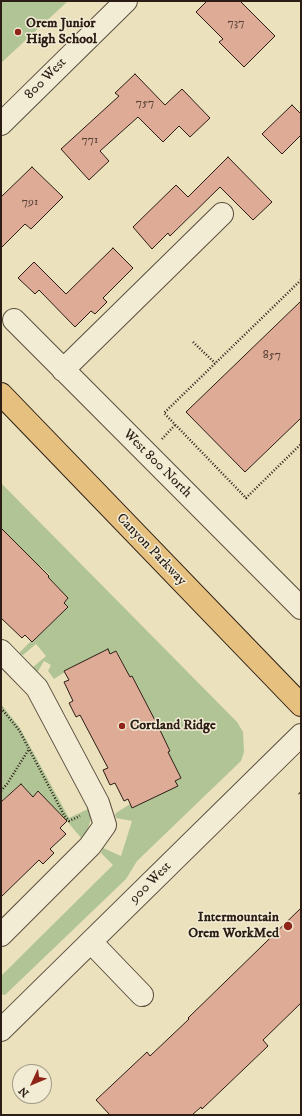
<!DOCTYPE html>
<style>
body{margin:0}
#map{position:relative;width:302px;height:1116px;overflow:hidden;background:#ebe1bd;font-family:"IM FELL DW Pica",serif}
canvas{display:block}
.frame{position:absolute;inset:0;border:2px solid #2b1d15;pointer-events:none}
.north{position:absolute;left:12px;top:1064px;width:40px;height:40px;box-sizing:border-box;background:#f2ecd4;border:1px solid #a29988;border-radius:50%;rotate:226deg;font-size:11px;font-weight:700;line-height:16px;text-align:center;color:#2b1d15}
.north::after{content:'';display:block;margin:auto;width:14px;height:18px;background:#8f2418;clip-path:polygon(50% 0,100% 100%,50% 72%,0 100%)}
</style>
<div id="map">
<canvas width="302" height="1116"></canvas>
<div class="frame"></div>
<div class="north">N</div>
</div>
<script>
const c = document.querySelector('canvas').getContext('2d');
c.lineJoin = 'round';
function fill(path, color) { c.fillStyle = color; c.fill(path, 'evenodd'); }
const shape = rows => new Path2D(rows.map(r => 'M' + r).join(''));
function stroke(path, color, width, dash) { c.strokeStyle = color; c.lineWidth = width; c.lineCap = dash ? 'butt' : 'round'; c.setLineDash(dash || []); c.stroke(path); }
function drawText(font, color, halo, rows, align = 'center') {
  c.font = font + ' "IM FELL DW Pica",serif'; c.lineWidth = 3; c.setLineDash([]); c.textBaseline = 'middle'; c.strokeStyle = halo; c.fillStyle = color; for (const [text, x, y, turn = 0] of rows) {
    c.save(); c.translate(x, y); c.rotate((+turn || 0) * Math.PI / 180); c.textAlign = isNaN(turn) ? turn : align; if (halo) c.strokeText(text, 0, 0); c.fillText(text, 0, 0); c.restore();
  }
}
const green = shape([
 [1,1,68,1,1,63],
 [1,483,237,722,243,732,244,752,241,761,137,861,126,879,5,995,1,994,1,976,113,865,101,853,103,848,121,856,132,821,116,818,115,815,116,813,130,804,132,808,177,786,175,781,181,778,168,752,170,750,138,687,132,676,130,677,117,651,64,671,65,672,54,679,48,671,51,665,44,661,37,673,32,668,46,656,36,644,23,655,20,654,20,652,31,641,32,642,67,607,64,603,68,598,48,577,50,575,40,566,38,568,31,561,32,559,1,531],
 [1,704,20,728,69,818,88,809,91,818,87,833,82,839,67,821,38,791,33,797,21,784,1,801]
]);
const building = shape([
 [207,1,240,1,275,36,244,67,219,42,223,39,196,12,207,1],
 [135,74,165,105,182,89,210,118,190,137,179,126,163,142,138,117,100,151,109,161,89,180,61,149,119,96,115,93,135,74],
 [292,105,301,114,301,135,282,154,262,134,292,105],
 [228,157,272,202,253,220,220,187,170,236,168,233,152,249,133,227,176,185,188,197,228,157],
 [32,167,63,197,31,229,25,224,1,248,1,197,32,167],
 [113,248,133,268,103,298,107,302,95,314,91,311,75,327,39,290,35,294,18,278,34,262,66,294,113,248],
 [301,301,301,418,245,472,186,412,301,301],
 [1,528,49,576,48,577,68,598,64,603,68,607,32,642,25,635,22,638,1,618,1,528],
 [108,649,110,654,116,651,130,677,132,676,159,728,170,751,168,752,181,778,175,781,178,786,132,808,128,799,124,801,115,783,110,785,103,770,108,768,80,715,76,717,69,703,73,701,64,682,69,680,64,671,108,649],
 [21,784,33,797,38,791,67,821,60,828,66,834,50,849,54,853,43,864,39,860,1,897,1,802,21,784],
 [301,908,301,1003,263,1040,268,1046,202,1109,201,1107,192,1115,110,1115,96,1100,147,1052,150,1056,189,1019,188,1018,301,908]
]);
const path = shape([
 [301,280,164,413,246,498,301,444],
 [193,342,215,363],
 [162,439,175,425],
 [1,708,19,730,64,815,69,821,80,816],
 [1,791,7,784,29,749],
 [299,793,301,795]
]);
const minor = shape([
 [1,124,126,1],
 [14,320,301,608],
 [63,370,222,214],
 [1,651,37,688,98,803,105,825,90,846,1,935],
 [91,942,142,995],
 [1,1030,301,735]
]);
const highway = shape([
 [1,394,301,705]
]);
const markers = [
 [18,32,4,"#8f2418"],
 [122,726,4,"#8f2418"],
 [288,926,5,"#8f2418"]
];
const numberNames = [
 ["737",236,24],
 ["757",145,104],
 ["771",90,141],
 ["791",30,203],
 ["857",272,356]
];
const poiNames = [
 ["Orem Junior",26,24],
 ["High School",26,40],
 ["Cortland Ridge",130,726],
 ["Intermountain",279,918,"right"],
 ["Orem WorkMed",279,934,"right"]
];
const streetNames = [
 ["800 West",46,79,-45],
 ["West 800 North",157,464,45],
 ["Canyon Parkway",151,550,46],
 ["900 West",151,883,-45]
];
fill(green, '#b1c495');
fill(building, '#ddab96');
stroke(building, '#2b1d15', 1);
stroke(minor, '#5b4e3f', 24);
stroke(highway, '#2b1d15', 24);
stroke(path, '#2b1d15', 2.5, [1, 2]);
stroke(minor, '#f2ecd4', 22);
stroke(highway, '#e6c07e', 22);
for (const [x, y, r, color] of markers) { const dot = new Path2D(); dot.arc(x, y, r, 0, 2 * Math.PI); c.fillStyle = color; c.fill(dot); stroke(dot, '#f2ecd4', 1.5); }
drawText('12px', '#584035', null, numberNames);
drawText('bold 14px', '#2b1d15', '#f2ecd4', poiNames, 'left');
drawText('14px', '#2b1d15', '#f2ecd4', streetNames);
</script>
